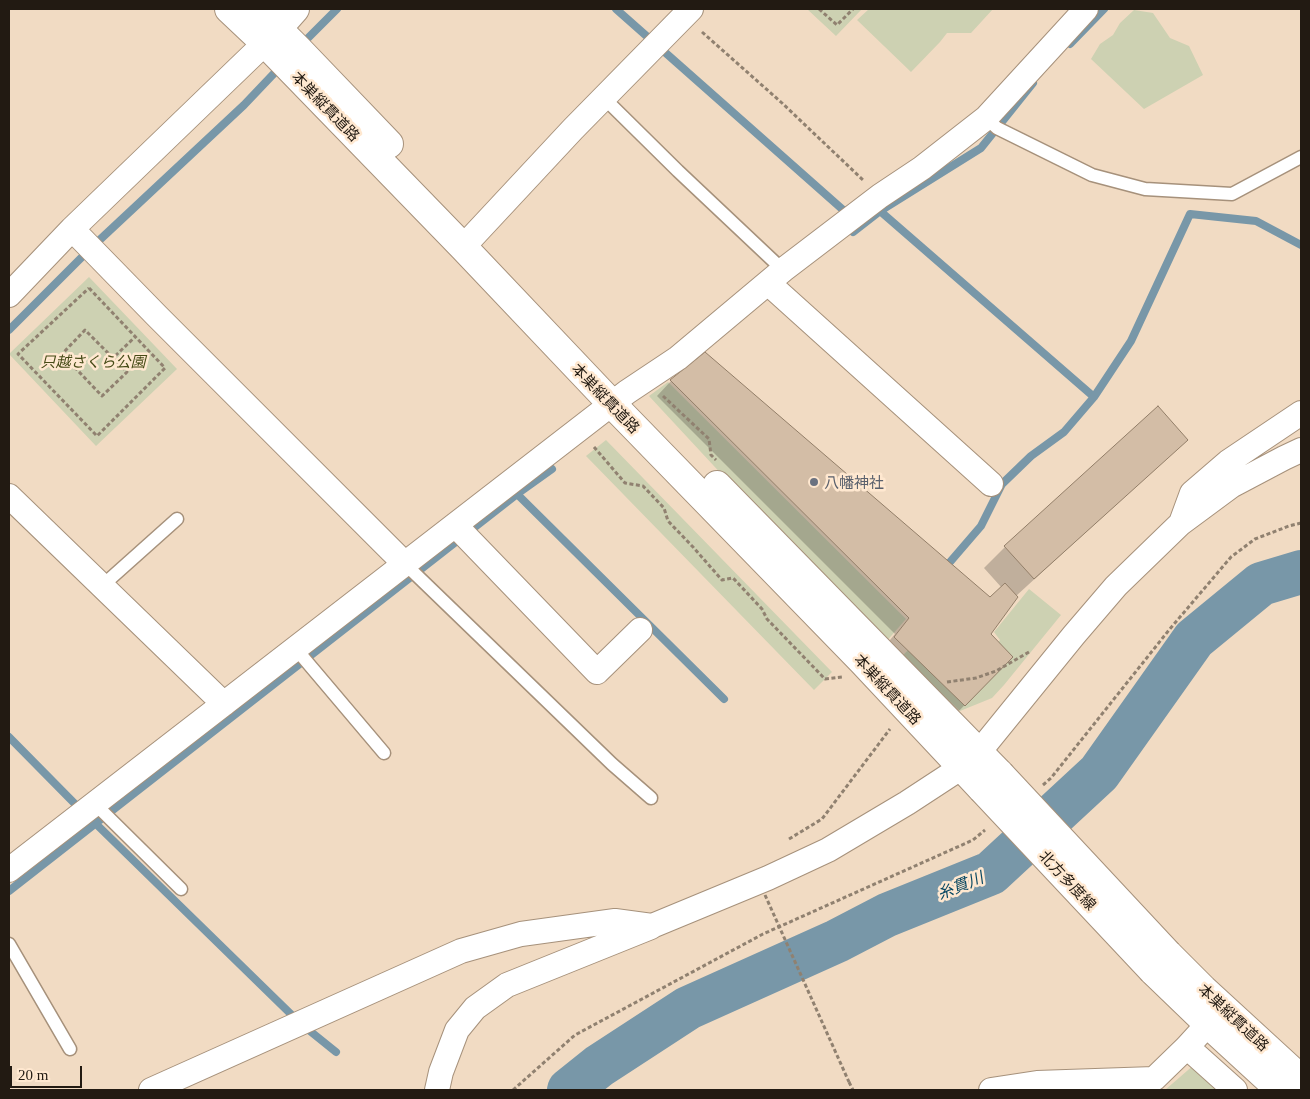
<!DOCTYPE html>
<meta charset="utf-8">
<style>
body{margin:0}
#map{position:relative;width:1310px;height:1099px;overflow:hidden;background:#f1dbc3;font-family:Georgia,serif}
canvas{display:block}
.frame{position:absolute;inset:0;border:10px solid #221a12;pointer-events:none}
.scale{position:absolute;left:10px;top:1066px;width:72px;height:22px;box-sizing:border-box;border:2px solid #221a12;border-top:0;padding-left:6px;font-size:15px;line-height:18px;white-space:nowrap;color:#221a12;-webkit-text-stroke:4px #ffe8d0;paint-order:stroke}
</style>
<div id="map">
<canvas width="1310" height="1099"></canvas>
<div class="frame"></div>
<div class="scale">20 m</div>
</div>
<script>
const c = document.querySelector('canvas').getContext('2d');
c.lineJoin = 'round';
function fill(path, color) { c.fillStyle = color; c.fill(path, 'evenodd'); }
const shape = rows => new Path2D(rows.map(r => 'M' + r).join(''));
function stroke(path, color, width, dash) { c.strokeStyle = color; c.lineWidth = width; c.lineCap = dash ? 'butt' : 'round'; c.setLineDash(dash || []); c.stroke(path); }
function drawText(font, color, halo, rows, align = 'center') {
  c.font = font + ' Georgia,"Noto Sans JP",serif'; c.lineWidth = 5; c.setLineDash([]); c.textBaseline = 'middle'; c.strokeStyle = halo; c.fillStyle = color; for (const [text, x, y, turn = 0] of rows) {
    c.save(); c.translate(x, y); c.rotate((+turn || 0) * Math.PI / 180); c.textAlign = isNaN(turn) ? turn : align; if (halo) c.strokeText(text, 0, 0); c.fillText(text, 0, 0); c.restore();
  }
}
const green = shape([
 [807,9,862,9,836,36],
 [869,9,993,9,971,33,947,33,940,42,911,72,857,20],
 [1134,10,1153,13,1170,38,1189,46,1203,75,1144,109,1091,59,1100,44,1113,35,1120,23],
 [89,277,177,369,96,446,9,354],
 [668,382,906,619,885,643,752,507,649,396],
 [606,440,832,672,814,690,586,456],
 [1029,589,1061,615,1004,685,992,698,960,711,902,656,931,628,974,668,1000,640,994,632],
 [1195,1064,1220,1090,1165,1090]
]);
const shadow = shape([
 [705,353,990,599,1002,588,984,568,1005,547,1158,408,1165,460,1016,596,989,634,1012,657,950,720,880,652,895,634,657,396,671,381]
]);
const stream = shape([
 [616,9,850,216],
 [1070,44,1104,9],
 [300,46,337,9],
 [880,211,1094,397],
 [853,232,880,211,981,148,1033,83],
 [9,330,91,248,244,105,282,65],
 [517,494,724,699],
 [944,569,981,526,1002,484,1031,456,1064,432,1094,397,1131,341,1190,214,1256,221,1301,245],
 [9,737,81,810],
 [93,821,300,1023,336,1052],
 [9,891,517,494,552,469]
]);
const river = shape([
 [569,1090,599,1066,688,1008,837,941,887,915,991,873,1099,773,1194,639,1261,584,1301,572]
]);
const building = shape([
 [705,352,990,597,1005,583,1018,597,991,634,1013,657,965,706,894,637,909,618,670,380,705,352],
 [1158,406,1188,440,1034,579,1004,546,1158,406]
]);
const path = shape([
 [819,9,837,25,853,9],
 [702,32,782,103,863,180],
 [89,288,165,368,97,436,18,354,89,288],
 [113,358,85,330,62,354,102,396,127,372,113,358,136,336],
 [663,396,709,439,711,455,716,460],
 [594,447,625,483,643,486,664,508,668,521,693,547,722,580,733,578,762,609,767,619,825,679,842,677],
 [947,682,976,678,996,671,1029,652],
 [1043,785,1051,778,1169,630,1231,557,1255,539,1289,526,1301,523],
 [789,839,822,819,890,729],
 [849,1082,853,1090],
 [513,1090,575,1035,763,934,973,840,985,830]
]);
const service = shape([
 [604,98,678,171,783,270],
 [986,118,997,128,1092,175,1145,189,1232,194,1301,157],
 [405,564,612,764,651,798],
 [102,586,177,519],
 [296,649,384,753],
 [95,804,181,889],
 [9,944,70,1049]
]);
const minor = shape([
 [72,229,157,316,405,564],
 [463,247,573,129,691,9],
 [768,283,991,484],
 [9,295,72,229,265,43],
 [9,496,224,704],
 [1181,523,1192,493,1228,462,1301,413],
 [455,525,597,672,640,630],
 [9,870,627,392,678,358,783,270,880,196,922,168,986,118,1086,9],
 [1187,1047,1235,1090],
 [151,1090,461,951,521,934,615,921,652,926,768,878,828,850,907,803,962,767,979,752,1074,635,1116,586,1181,523,1231,486,1284,458,1301,450],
 [437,1090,441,1072,457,1030,475,1008,507,985,651,927],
 [991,1090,1037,1083,1154,1079,1187,1047,1208,1024]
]);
const tertiary = shape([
 [265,43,295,9]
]);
const primary = shape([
 [229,9,265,43,463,247,612,404,862,661,982,789],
 [258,9,298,49,389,144],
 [717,485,1000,774],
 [1168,954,1203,989,1301,1079],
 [1153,971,1208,1024,1280,1090]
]);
const pathBridge = shape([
 [765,895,849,1082]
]);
const primaryBridge = shape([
 [1000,774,1168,954],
 [982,789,1153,971]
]);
const markers = [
 [814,482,5,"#6b7280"]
];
const streetNames = [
 ["本巣縦貫道路",326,106,46],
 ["本巣縦貫道路",606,398,46],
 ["本巣縦貫道路",888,689,47],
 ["北方多度線",1068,880,47],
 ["本巣縦貫道路",1234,1017,43]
];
const parkNames = [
 ["只越さくら公園",93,361]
];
const worshipNames = [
 ["八幡神社",824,482]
];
const waterNames = [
 ["糸貫川",960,885,-22]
];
fill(green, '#cdd1b2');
fill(shadow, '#0003');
stroke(stream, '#7897a8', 8);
stroke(river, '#7897a8', 44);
fill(building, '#d3bda6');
stroke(building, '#927e68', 1);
stroke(service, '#a6917b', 15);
stroke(minor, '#a6917b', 26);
stroke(tertiary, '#a6917b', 30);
stroke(primary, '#a6917b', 30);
stroke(path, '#908170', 3, [4, 2.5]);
stroke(service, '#fff', 12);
stroke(minor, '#fff', 24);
stroke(tertiary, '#fff', 28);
stroke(primary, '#fff', 28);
stroke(primaryBridge, '#a6917b', 30, []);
stroke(pathBridge, '#908170', 3, [4, 2.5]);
stroke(primaryBridge, '#fff', 28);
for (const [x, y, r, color] of markers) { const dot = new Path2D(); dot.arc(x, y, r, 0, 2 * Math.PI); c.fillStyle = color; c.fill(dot); stroke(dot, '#ffe8d0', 2); }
drawText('15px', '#221a12', '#ffe8d0', streetNames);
drawText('italic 15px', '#474b17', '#ffe8d0', parkNames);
drawText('15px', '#5b616d', '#ffe8d0', worshipNames, 'left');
drawText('italic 16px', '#0b4963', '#ffe8d0', waterNames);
</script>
